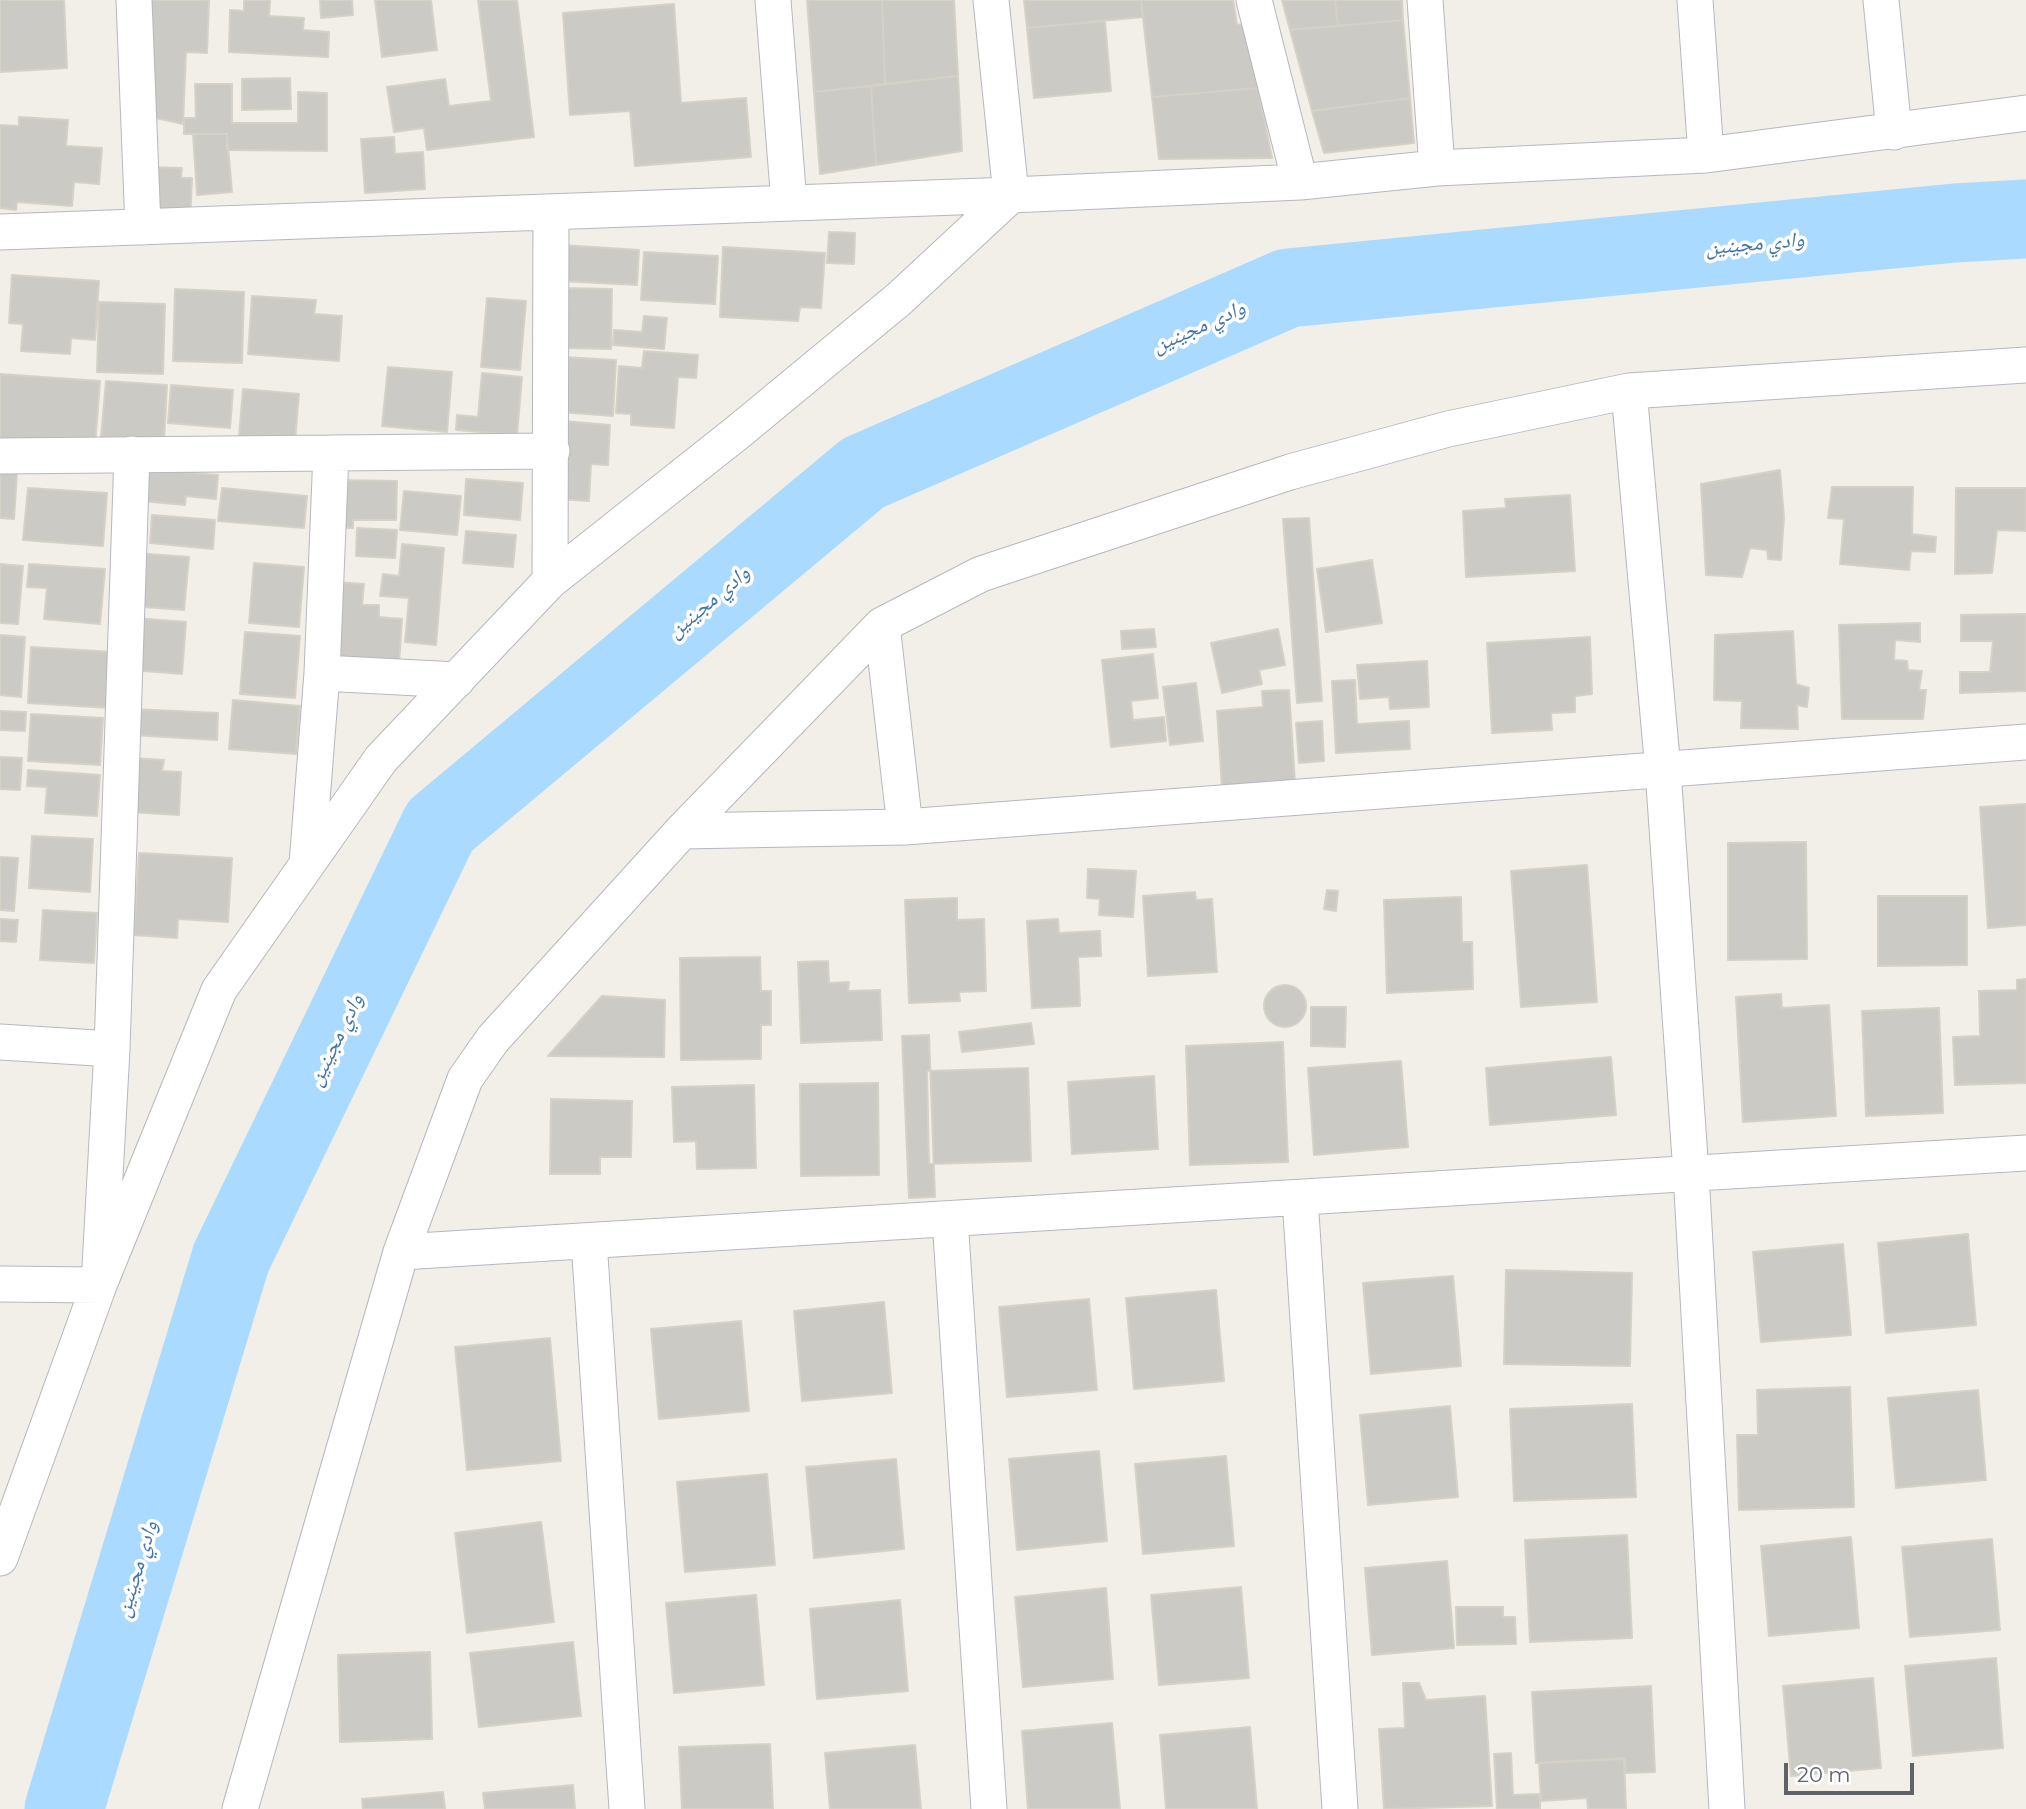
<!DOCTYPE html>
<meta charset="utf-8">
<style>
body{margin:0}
#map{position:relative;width:2026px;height:1809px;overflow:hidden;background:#f1efe8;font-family:Montserrat,sans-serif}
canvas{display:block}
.scale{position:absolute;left:1784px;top:1763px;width:130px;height:32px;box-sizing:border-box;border:4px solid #5f6368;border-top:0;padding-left:9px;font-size:21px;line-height:24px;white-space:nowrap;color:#5f6368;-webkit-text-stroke:5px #fff;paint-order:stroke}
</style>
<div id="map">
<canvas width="2026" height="1809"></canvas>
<div class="scale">20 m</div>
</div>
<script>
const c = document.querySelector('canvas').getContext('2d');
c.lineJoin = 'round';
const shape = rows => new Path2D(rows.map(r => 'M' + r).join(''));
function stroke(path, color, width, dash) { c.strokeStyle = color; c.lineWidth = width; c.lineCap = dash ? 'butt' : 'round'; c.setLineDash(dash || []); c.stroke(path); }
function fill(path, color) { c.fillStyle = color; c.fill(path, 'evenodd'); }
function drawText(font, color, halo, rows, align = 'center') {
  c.font = font + ' Montserrat,"Noto Naskh Arabic",sans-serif'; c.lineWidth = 7; c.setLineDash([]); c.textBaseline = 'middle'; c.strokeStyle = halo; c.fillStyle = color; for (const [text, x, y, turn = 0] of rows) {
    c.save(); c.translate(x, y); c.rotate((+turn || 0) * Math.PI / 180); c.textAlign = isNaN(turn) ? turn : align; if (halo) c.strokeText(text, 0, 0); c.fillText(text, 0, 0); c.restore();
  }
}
const river = shape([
 [64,1809,231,1258,440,826,863,473,1288,288,1955,223,2026,219]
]);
const building = shape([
 [0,0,64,0,67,68,0,72,0,0],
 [142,0,209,0,207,53,186,52,183,124,146,116,142,0],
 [244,0,270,0,269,16,304,18,303,30,329,32,328,57,229,52,230,10,244,11,244,0],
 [320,0,352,0,353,15,321,18,320,0],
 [375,0,431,0,437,50,382,57,375,0],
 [478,0,517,0,534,137,427,150,424,128,394,132,387,87,445,79,449,106,491,101,478,0],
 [807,0,882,0,885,84,814,92,807,0],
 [882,0,954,0,958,76,885,84,882,0],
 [1024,0,1141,0,1143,17,1027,28,1024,0],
 [1141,0,1233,0,1237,25,1244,24,1258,88,1152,97,1141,0],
 [1282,0,1335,0,1338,26,1290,30,1282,0],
 [1335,0,1402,0,1403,20,1338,26,1335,0],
 [674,4,681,103,746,98,751,157,635,166,630,111,570,115,563,13,674,4],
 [1403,20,1410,98,1312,111,1290,30,1403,20],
 [1105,21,1111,91,1034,98,1027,28,1105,21],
 [958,76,962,151,876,165,871,86,958,76],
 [290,78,291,109,242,110,242,79,290,78],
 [195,84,232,84,232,123,298,123,298,92,327,93,327,151,227,150,227,134,184,134,184,118,196,118,195,84],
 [871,86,876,165,820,174,814,92,871,86],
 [1258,88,1272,158,1159,159,1152,97,1258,88],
 [1410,98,1414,143,1324,153,1312,111,1410,98],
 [19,117,68,120,66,146,102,148,99,184,74,182,72,206,17,202,16,210,0,208,0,125,19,126,19,117],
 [193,134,227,134,232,192,197,195,193,134],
 [394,137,395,154,423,152,425,189,365,193,361,139,394,137],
 [145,167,182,168,181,178,192,178,190,223,143,222,145,167],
 [829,232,855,233,854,264,827,263,829,232],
 [562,245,639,250,637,285,560,281,562,245],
 [723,247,825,253,821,308,800,307,798,321,720,317,723,247],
 [644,252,718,256,715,304,641,300,644,252],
 [12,275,99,281,95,340,71,338,70,354,21,351,23,324,9,323,12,275],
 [563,288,612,289,611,349,562,348,563,288],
 [175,289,244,292,242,363,173,361,175,289],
 [252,296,316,300,314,314,342,316,339,361,248,354,252,296],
 [487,298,526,301,520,370,481,367,487,298],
 [99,302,165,304,163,374,97,372,99,302],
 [644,316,667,318,664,349,613,345,614,330,642,332,644,316],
 [644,351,698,355,696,378,678,377,674,428,631,425,631,414,616,413,619,366,642,368,644,351],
 [563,357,616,360,613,416,560,412,563,357],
 [388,367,452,372,447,432,382,426,388,367],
 [482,373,522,377,517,435,456,430,457,415,478,417,482,373],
 [0,374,100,381,95,446,0,439,0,374],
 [106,381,167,385,164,441,101,437,106,381],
 [171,385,233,390,230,428,168,423,171,385],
 [243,389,299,394,295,440,239,436,243,389],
 [563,421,610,425,608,465,591,464,589,501,557,499,563,421],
 [134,468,218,475,216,499,186,496,185,505,131,500,134,468],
 [1780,470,1784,517,1781,560,1768,559,1767,550,1750,548,1742,577,1706,575,1701,484,1780,470],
 [0,472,17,473,14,519,0,518,0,472],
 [466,479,523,483,520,520,464,515,466,479],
 [332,480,397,481,396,520,353,520,353,528,331,527,332,480],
 [1832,487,1913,487,1912,534,1936,537,1935,552,1911,551,1909,570,1840,564,1844,519,1828,518,1832,487],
 [28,488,107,493,103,546,23,540,28,488],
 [222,488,307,496,304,528,218,521,222,488],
 [1956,488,2026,488,2026,531,1997,530,1992,573,1955,574,1956,488],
 [404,491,461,496,457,535,400,530,404,491],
 [1570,495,1575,571,1466,577,1463,511,1506,508,1505,499,1570,495],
 [152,515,215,520,213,549,150,543,152,515],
 [1309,518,1322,701,1297,703,1283,519,1309,518],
 [357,528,397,530,395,558,356,556,357,528],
 [466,531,516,535,513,567,463,563,466,531],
 [402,544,444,548,436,645,405,642,409,598,380,596,383,574,399,576,402,544],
 [135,553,189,557,184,610,131,606,135,553],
 [1372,560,1382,623,1326,632,1317,569,1372,560],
 [254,563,304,567,299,627,249,623,254,563],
 [0,564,23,566,18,624,0,623,0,564],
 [29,564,105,569,100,624,44,619,47,588,27,587,29,564],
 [337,582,364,584,362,605,379,605,379,617,402,619,399,664,333,660,337,582],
 [2026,614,2026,691,1960,693,1960,672,1990,672,1993,641,1961,641,1961,615,2026,614],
 [136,618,186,622,182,674,131,670,136,618],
 [1920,623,1920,642,1895,640,1894,660,1907,661,1908,670,1922,671,1919,690,1926,690,1923,719,1842,719,1839,625,1920,623],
 [1154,629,1156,647,1122,649,1121,631,1154,629],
 [1278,629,1285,665,1259,670,1262,684,1222,693,1211,643,1278,629],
 [1793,631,1796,684,1809,688,1807,707,1797,705,1798,729,1741,728,1742,701,1714,700,1715,635,1793,631],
 [245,632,300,636,295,698,240,694,245,632],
 [0,635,25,637,21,697,0,695,0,635],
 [1590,637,1592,694,1575,696,1575,712,1551,713,1552,730,1492,733,1487,643,1590,637],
 [31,647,113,652,110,708,28,703,31,647],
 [1153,654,1158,698,1131,701,1133,720,1164,717,1166,741,1111,747,1102,660,1153,654],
 [1427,661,1429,707,1390,709,1389,697,1360,699,1357,665,1427,661],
 [1355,680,1357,724,1409,721,1410,749,1336,753,1332,681,1355,680],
 [1196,683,1203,741,1170,745,1163,687,1196,683],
 [1289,690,1295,783,1222,788,1217,711,1263,707,1262,691,1289,690],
 [233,700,300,706,296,754,229,749,233,700],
 [132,709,218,713,217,740,131,735,132,709],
 [0,711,26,712,25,731,0,730,0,711],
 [31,714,103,718,100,765,28,761,31,714],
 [1322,721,1324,761,1299,763,1296,723,1322,721],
 [0,757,22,758,20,790,0,789,0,757],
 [133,758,164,760,162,771,181,772,179,815,130,812,133,758],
 [28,770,100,775,97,816,45,813,47,787,27,786,28,770],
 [2026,804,2026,925,1988,928,1980,807,2026,804],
 [32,836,93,839,90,892,29,888,32,836],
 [1806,842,1807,959,1728,960,1728,843,1806,842],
 [139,853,232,858,228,922,178,919,177,938,134,935,139,853],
 [0,857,18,858,14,911,0,910,0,857],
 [1587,865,1597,1002,1521,1007,1511,871,1587,865],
 [1088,869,1136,871,1133,917,1099,915,1100,899,1087,898,1088,869],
 [1327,890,1338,891,1336,911,1324,909,1327,890],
 [1195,892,1196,900,1212,899,1217,972,1148,976,1143,896,1195,892],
 [1878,896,1967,896,1967,965,1878,966,1878,896],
 [1461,897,1462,942,1472,942,1473,989,1387,993,1384,900,1461,897],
 [957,898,957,920,984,919,986,991,959,992,960,1001,909,1003,905,900,957,898],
 [43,910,97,913,94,963,40,960,43,910],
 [0,919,18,920,16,942,0,941,0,919],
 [1058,919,1059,933,1100,931,1101,956,1078,957,1080,1006,1032,1008,1027,921,1058,919],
 [760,957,761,991,771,991,771,1025,761,1025,761,1059,681,1060,680,958,760,957],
 [828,961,829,983,849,982,848,991,880,990,882,1040,801,1043,798,962,828,961],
 [2026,979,2026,1083,1955,1085,1953,1037,1980,1036,1979,991,2017,990,2017,980,2026,979],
 '1264 1006a21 21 0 1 1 42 0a21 21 0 1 1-42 0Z',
 [1781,994,1782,1008,1829,1005,1836,1116,1743,1122,1736,997,1781,994],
 [602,996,665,1000,664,1057,548,1056,602,996],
 [1311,1007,1346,1007,1345,1047,1311,1046,1311,1007],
 [1939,1008,1943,1113,1866,1116,1862,1011,1939,1008],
 [1031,1023,1034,1044,962,1052,959,1032,1031,1023],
 [929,1035,935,1197,909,1198,902,1036,929,1035],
 [1283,1042,1288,1162,1190,1165,1186,1046,1283,1042],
 [1611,1057,1616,1115,1490,1125,1486,1068,1611,1057],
 [1401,1061,1408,1147,1314,1155,1308,1068,1401,1061],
 [1028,1068,1031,1161,929,1164,927,1071,1028,1068],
 [1154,1076,1158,1149,1072,1154,1068,1082,1154,1076],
 [878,1083,879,1175,801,1176,800,1084,878,1083],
 [754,1085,756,1168,697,1169,696,1141,674,1142,672,1087,754,1085],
 [551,1099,632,1101,631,1157,600,1157,600,1174,550,1174,551,1099],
 [1968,1234,1976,1325,1886,1333,1878,1243,1968,1234],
 [1843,1244,1851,1335,1761,1342,1753,1252,1843,1244],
 [1506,1270,1632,1273,1630,1366,1504,1364,1506,1270],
 [1453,1276,1461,1366,1371,1374,1363,1283,1453,1276],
 [1216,1290,1224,1381,1134,1389,1126,1298,1216,1290],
 [1089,1299,1097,1390,1007,1397,999,1307,1089,1299],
 [884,1302,892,1393,802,1401,794,1311,884,1302],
 [741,1321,749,1411,659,1419,651,1329,741,1321],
 [550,1338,561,1461,467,1470,455,1347,550,1338],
 [1850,1387,1854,1507,1739,1510,1737,1435,1758,1435,1757,1390,1850,1387],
 [1978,1390,1986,1480,1896,1488,1888,1398,1978,1390],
 [1632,1404,1636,1497,1514,1501,1510,1409,1632,1404],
 [1450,1406,1458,1497,1368,1505,1360,1415,1450,1406],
 [1099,1451,1107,1541,1017,1550,1009,1459,1099,1451],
 [1226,1456,1234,1546,1143,1554,1135,1464,1226,1456],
 [896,1459,904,1549,814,1558,806,1467,896,1459],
 [767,1474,775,1565,685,1572,677,1482,767,1474],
 [541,1522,554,1622,467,1633,455,1533,541,1522],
 [1627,1535,1632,1638,1530,1642,1525,1540,1627,1535],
 [1851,1537,1859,1628,1769,1636,1761,1546,1851,1537],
 [1992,1539,2000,1630,1910,1637,1902,1547,1992,1539],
 [1447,1561,1454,1648,1372,1655,1365,1568,1447,1561],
 [1241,1587,1249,1678,1159,1685,1151,1595,1241,1587],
 [1106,1588,1113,1679,1023,1687,1015,1597,1106,1588],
 [756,1595,764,1685,674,1693,666,1603,756,1595],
 [900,1600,908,1691,817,1699,810,1609,900,1600],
 [1456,1607,1503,1607,1503,1617,1515,1617,1516,1644,1457,1645,1456,1607],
 [573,1642,581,1716,479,1727,470,1653,573,1642],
 [430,1652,432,1739,340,1742,338,1655,430,1652],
 [1996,1658,2003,1748,1913,1756,1905,1666,1996,1658],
 [1873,1678,1881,1768,1791,1776,1783,1686,1873,1678],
 [1403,1683,1419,1683,1426,1700,1485,1696,1492,1806,1384,1809,1379,1729,1405,1728,1403,1683],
 [1651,1686,1655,1772,1625,1773,1625,1758,1536,1763,1532,1692,1651,1686],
 [1112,1723,1120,1809,1028,1809,1022,1731,1112,1723],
 [1250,1727,1257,1809,1166,1809,1160,1735,1250,1727],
 [770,1744,773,1809,682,1809,679,1747,770,1744],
 [915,1745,921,1809,830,1809,825,1753,915,1745],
 [1511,1753,1513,1795,1540,1794,1540,1809,1497,1809,1494,1754,1511,1753],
 [1624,1759,1626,1809,1588,1809,1587,1798,1541,1801,1539,1763,1624,1759],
 [573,1785,575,1809,485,1809,483,1793,573,1785],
 [443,1792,445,1809,363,1809,362,1799,443,1792]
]);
const street = shape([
 [134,0,143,227],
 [773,0,789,203],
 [991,0,1011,195],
 [1254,0,1300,182],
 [1425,0,1437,168],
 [1695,0,1706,155],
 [1881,0,1894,132],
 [0,232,1011,195,1300,182,1437,168,1706,155,2026,113],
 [1629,391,1663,770,1691,1173,1727,1809],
 [0,456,552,451],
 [550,581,551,212],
 [882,625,905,827],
 [322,673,457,680],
 [682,831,905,827,2026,742],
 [307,864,322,673,331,453],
 [0,1042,112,1049],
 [1300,1198,1340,1809],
 [950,1219,989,1809],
 [589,1241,627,1809],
 [401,1252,2026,1153],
 [0,1284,99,1285,112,1049,132,454],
 [0,1558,99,1285,219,990,381,759,550,581,738,432,899,299,1011,195],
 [240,1809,401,1252,465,1079,493,1039,682,831,882,625,981,574,1290,472,1448,429,1629,391,2026,365]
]);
const waterNames = [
 ["وادي مجينين",1755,244,-5],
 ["وادي مجينين",1199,327,-24],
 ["وادي مجينين",709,602,-40],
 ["وادي مجينين",336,1040,-64],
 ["وادي مجينين",137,1569,-73]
];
stroke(river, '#aadaff', 79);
fill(building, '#cccac5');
stroke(building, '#d6d1c6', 2);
stroke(street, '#b5b8bc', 37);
stroke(street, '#fff', 35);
drawText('italic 21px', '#4174aa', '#fff', waterNames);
</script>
